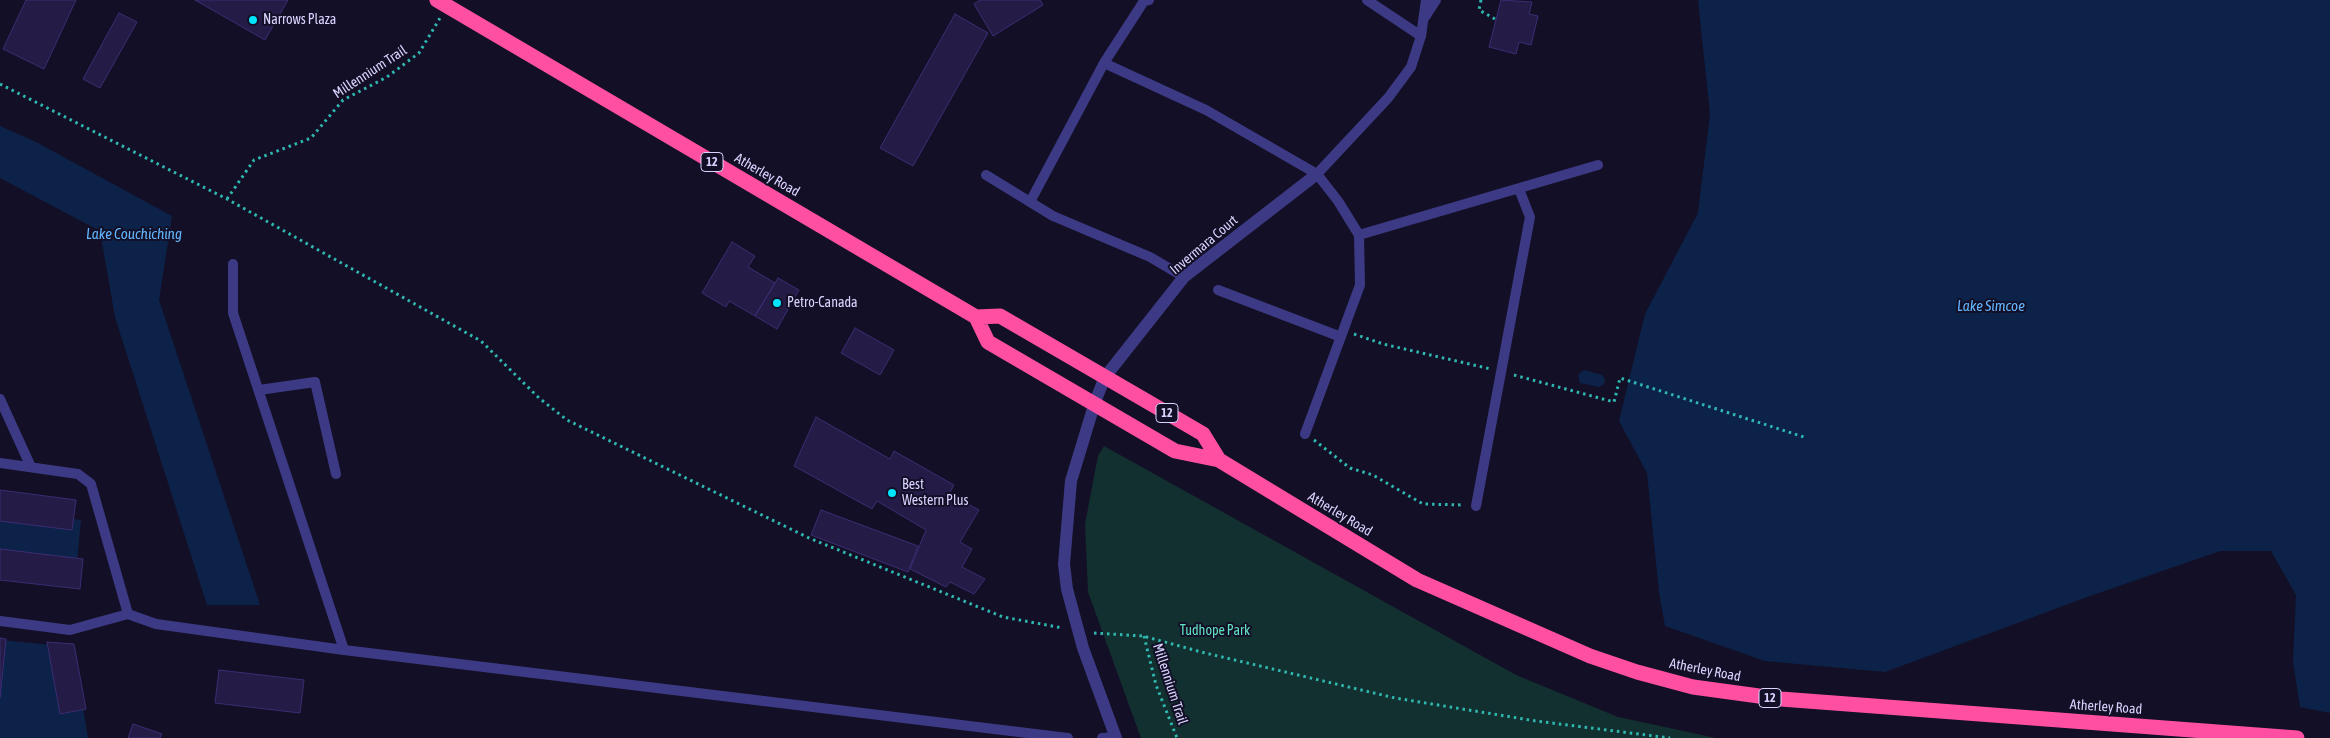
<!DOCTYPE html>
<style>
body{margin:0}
canvas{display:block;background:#130f26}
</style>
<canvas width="2330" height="738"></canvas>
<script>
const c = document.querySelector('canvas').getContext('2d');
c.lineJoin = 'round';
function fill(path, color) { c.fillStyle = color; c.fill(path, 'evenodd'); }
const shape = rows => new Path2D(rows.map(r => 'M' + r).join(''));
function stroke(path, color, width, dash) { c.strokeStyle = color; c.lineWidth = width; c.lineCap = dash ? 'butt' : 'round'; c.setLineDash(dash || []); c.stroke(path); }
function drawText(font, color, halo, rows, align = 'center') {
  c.font = font + ' "Asap Condensed",sans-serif'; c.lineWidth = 4; c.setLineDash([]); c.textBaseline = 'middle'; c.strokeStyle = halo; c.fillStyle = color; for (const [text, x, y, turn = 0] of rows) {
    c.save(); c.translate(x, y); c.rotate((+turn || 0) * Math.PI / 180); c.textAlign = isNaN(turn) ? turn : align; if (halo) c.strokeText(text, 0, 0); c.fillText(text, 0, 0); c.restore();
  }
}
const green = shape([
 [1104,446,1516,675,1618,717,1716,738,1141,738,1088,592,1085,524,1098,456]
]);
const water = shape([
 [1698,0,2330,0,2330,713,2300,707,2293,662,2296,595,2271,551,2220,551,2090,596,1885,672,1765,661,1665,626,1659,592,1647,473,1619,421,1645,314,1698,213,1710,114],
 [0,126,36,142,172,216,159,300,260,605,207,605,115,317,100,231,0,178],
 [1584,370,1602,375,1605,379,1604,384,1599,387,1580,383,1578,375],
 [0,510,81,520,77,563,0,554],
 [0,640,73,647,88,738,0,738]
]);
const building = shape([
 [26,0,76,0,44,69,3,49,26,0],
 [195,0,288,0,265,40,195,0],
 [980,0,1040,0,1043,5,993,36,974,4,980,0],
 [1501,0,1532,2,1529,14,1538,16,1531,45,1519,42,1516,54,1489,47,1501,0],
 [119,13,137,22,100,88,83,79,119,13],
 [955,14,988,33,913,166,880,148,955,14],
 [732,242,755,256,748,267,775,283,755,316,729,301,726,307,702,293,732,242],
 [778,278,799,290,777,329,755,316,778,278],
 [855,328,894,350,880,375,841,353,855,328],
 [816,417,890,459,894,451,954,485,949,494,979,510,960,542,972,549,962,567,985,579,974,594,950,582,946,587,910,569,926,530,877,501,872,509,794,466,816,417],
 [0,490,76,500,72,530,0,521,0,490],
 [821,510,918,546,908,572,811,535,821,510],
 [0,549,83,559,80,589,0,580,0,549],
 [0,638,6,639,0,698,0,638],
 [47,642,74,644,86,709,60,714,47,642],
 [219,670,304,680,300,713,215,703,219,670],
 [133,724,162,734,160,738,128,738,133,724]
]);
const path = shape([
 [1481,0,1479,10,1495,19],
 [0,84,227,199,481,341,539,398,567,420,809,538,1003,617,1063,628],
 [227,199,254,160,311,138,343,100,387,77,419,53,440,18],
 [1354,334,1383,344,1491,369],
 [1514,375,1614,402,1620,378,1804,437],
 [1314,440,1350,468,1373,475,1423,504,1464,505],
 [1094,633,1143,636,1205,653,1395,698,1536,721,1670,738],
 [1144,636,1156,685,1177,738]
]);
const lane = shape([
 [1367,0,1421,36],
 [1425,17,1436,0],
 [1104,63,1206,110,1317,174,1338,201,1359,235,1360,285,1305,434],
 [1317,174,1388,98,1411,67,1421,36,1426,0],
 [986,175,1053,216,1150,257,1184,277],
 [1030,202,1104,63,1144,1,1149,0],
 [1359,235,1598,165],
 [233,264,233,313,344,650],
 [1218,290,1341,337],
 [259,390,315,382,336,474],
 [0,399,31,467],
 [0,463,78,474,91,484,128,614,156,624,344,650,1068,738],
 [1476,506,1530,217,1519,189],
 [0,621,70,630,128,614],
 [1102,738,1116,737]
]);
const street = shape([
 [1116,738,1083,648,1067,589,1064,564,1071,481,1095,402,1105,377,1184,277,1317,174]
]);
const highway = shape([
 [437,0,976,317,988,342,1175,451,1219,460,1417,580,1590,656,1637,672,1693,687,1781,699,2297,738],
 [976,317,1000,316,1155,406,1203,434,1219,460]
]);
const markers = [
 [253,20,5,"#00e5ff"],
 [777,303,5,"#00e5ff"],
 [892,493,5,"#00e5ff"]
];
const shields = [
 [712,162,22],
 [1167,413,22],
 [1770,698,22]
];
const shieldNames = [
 ["12",712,162],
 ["12",1167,413],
 ["12",1770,698]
];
const poiNames = [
 ["Narrows Plaza",263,20],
 ["Petro-Canada",787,303],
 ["Best",902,485],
 ["Western Plus",902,501]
];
const streetNames = [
 ["Millennium Trail",370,72,-33],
 ["Atherley Road",767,175,30],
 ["Invermara Court",1204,245,-40],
 ["Atherley Road",1340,514,31],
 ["Atherley Road",1705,670,11],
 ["Millennium Trail",1170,684,72],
 ["Atherley Road",2106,707,4]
];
const parkNames = [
 ["Tudhope Park",1215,631]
];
const waterNames = [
 ["Lake Couchiching",134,234],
 ["Lake Simcoe",1991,306]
];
fill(green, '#12302f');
fill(water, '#0c2248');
fill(building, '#241b47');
stroke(building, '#3b2d73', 1);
stroke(path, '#2fb8b0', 3, [2.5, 4]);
stroke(lane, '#3d3a85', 10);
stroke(street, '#3d3a85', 12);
stroke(highway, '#ff4fa3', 15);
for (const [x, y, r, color] of markers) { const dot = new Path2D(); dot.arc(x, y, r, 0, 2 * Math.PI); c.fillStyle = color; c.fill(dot); stroke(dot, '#130f26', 2); }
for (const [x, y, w] of shields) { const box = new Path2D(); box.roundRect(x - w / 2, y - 9.5, w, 19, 4); c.fillStyle = '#130f26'; c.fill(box); stroke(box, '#d9d4ff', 1); }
drawText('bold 12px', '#d9d4ff', null, shieldNames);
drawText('14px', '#d9d4ff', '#130f26', poiNames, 'left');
drawText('14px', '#d9d4ff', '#130f26', streetNames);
drawText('14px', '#5fe0c0', '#130f26', parkNames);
drawText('italic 15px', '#62b6ff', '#130f26', waterNames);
</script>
